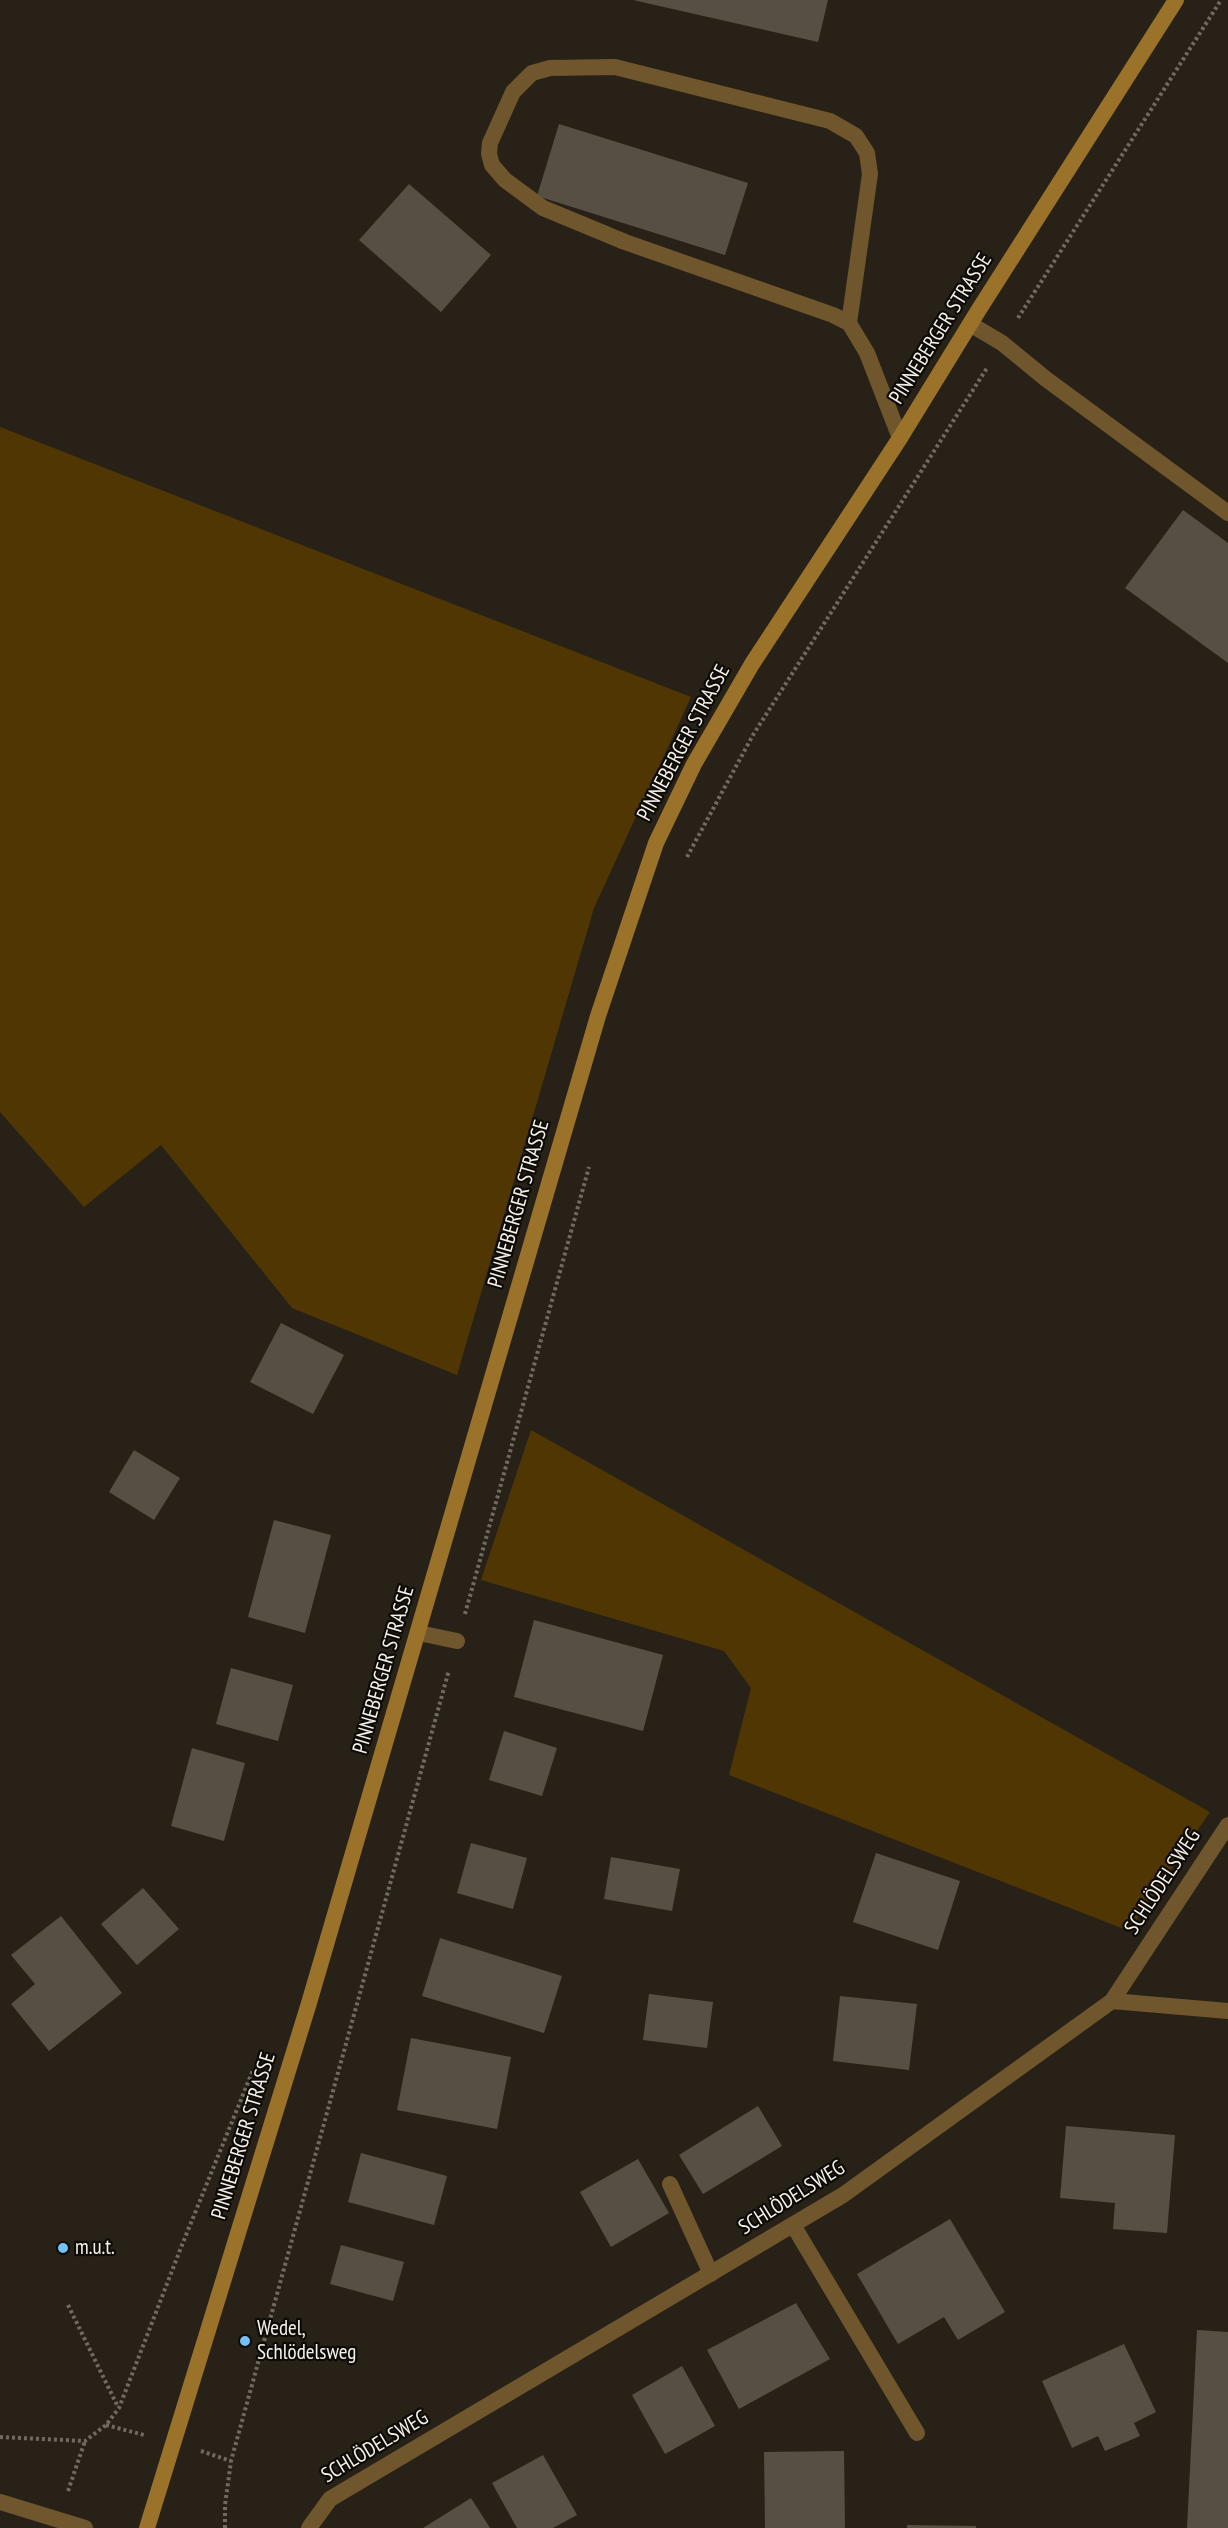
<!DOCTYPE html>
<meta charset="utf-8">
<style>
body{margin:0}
canvas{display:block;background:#272117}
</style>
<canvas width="1228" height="2528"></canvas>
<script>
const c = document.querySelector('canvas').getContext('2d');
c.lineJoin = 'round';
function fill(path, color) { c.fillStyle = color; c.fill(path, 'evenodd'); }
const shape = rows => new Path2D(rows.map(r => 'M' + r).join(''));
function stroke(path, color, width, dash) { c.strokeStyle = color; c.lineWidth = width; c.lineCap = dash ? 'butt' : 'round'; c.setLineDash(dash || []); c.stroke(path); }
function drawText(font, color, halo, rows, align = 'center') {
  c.font = font + ' "PT Sans Narrow",sans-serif'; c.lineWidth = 4.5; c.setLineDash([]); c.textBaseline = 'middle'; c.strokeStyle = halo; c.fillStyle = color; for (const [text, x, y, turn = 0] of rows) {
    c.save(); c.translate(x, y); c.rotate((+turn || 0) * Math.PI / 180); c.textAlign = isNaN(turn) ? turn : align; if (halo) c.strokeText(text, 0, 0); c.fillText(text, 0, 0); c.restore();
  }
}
const green = shape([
 [0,427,691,697,594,908,457,1375,292,1308,161,1145,84,1207,0,1112],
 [531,1430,1210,1812,1129,1931,729,1775,751,1688,724,1651,481,1580]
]);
const building = shape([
 [633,0,828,0,818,42],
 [559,124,748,183,725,255,537,196],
 [409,184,491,255,441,312,359,240],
 [1183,510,1228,543,1228,663,1125,588],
 [281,1323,344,1355,313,1414,250,1382],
 [134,1450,180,1478,154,1520,109,1492],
 [274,1520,331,1535,305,1633,248,1617],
 [534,1620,663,1655,643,1731,514,1697],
 [231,1668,293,1685,278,1741,216,1724],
 [504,1731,557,1748,542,1796,489,1780],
 [192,1748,245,1763,224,1841,171,1826],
 [471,1843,527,1858,513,1909,457,1893],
 [876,1853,960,1881,938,1950,853,1922],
 [611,1857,680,1869,672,1911,604,1899],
 [143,1888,179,1929,137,1965,101,1924],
 [61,1916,122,1993,49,2051,11,2004,35,1984,11,1955],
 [440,1938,562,1976,544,2033,422,1996],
 [649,1994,713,2002,707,2048,643,2040],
 [840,1996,917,2004,909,2070,833,2061],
 [411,2038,511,2057,497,2129,397,2110],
 [758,2106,782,2146,703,2194,679,2155],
 [1066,2126,1175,2135,1167,2233,1113,2229,1115,2203,1060,2198],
 [361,2153,447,2176,434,2225,348,2202],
 [638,2159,669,2213,611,2247,580,2192],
 [950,2219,1005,2312,958,2340,944,2317,898,2344,857,2274],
 [341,2245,404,2262,393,2301,330,2284],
 [796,2303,830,2359,739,2409,707,2350],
 [1197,2330,1228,2332,1228,2528,1187,2528],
 [1124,2344,1156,2412,1134,2423,1140,2436,1105,2451,1098,2436,1072,2448,1042,2381],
 [682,2366,715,2426,665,2454,632,2395],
 [844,2451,845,2528,765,2528,764,2452],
 [543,2455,577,2515,553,2528,517,2528,492,2483],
 [471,2498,490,2528,423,2528],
 [907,2525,976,2526,976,2528,907,2528]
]);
const path = shape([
 [1018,318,1221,0],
 [687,857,753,735,987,368],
 [465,1614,589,1167],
 [68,2305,118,2407],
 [106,2425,144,2435],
 [0,2437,85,2441,106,2425,119,2408,182,2245,253,2070,256,2071],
 [201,2451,231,2461],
 [68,2491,85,2441],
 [225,2528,225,2505,231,2461,449,1670]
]);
const service = shape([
 [849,323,870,174,867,153,856,136,830,121,615,67,550,68,532,73,513,92,490,143,489,154,492,165,505,180,543,208,625,242,833,315,849,323,867,353,900,438],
 [970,324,1002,343,1046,379,1228,513],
 [419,1633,457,1641],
 [670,2184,711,2274],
 [793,2225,917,2433]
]);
const minor = shape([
 [1112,2001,1228,2011],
 [309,2528,330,2499,843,2195,1112,2001,1228,1825]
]);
const tertiary = shape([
 [0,2502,85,2528]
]);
const secondary = shape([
 [147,2528,309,2003,598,1016,656,843,694,764,752,664,900,438,978,311,1176,0]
]);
const markers = [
 [63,2248,6,"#73c1f6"],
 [245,2341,6,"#73c1f6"]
];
const streetNames = [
 ["PINNEBERGER STRASSE",941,329,-58],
 ["PINNEBERGER STRASSE",684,743,-62],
 ["PINNEBERGER STRASSE",519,1204,-74],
 ["PINNEBERGER STRASSE",384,1670,-74],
 ["SCHLÖDELSWEG",1163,1882,-57],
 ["PINNEBERGER STRASSE",244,2136,-73],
 ["SCHLÖDELSWEG",792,2198,-32],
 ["SCHLÖDELSWEG",375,2447,-31]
];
const poiNames = [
 ["m.u.t.",75,2248],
 ["Wedel,",257,2329],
 ["Schlödelsweg",257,2353]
];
fill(green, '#4f3603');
fill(building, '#564f44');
stroke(path, '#706a62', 4, [3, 3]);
stroke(service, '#6f562c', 16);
stroke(minor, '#6f562c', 16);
stroke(tertiary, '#6f562c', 16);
stroke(secondary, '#9a722a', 16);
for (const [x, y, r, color] of markers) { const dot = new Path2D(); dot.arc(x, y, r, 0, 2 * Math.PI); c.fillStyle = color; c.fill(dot); stroke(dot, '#0e0b07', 2); }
drawText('21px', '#f5f0ea', '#0e0b07', streetNames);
drawText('21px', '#f5f0ea', '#0e0b07', poiNames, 'left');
</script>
